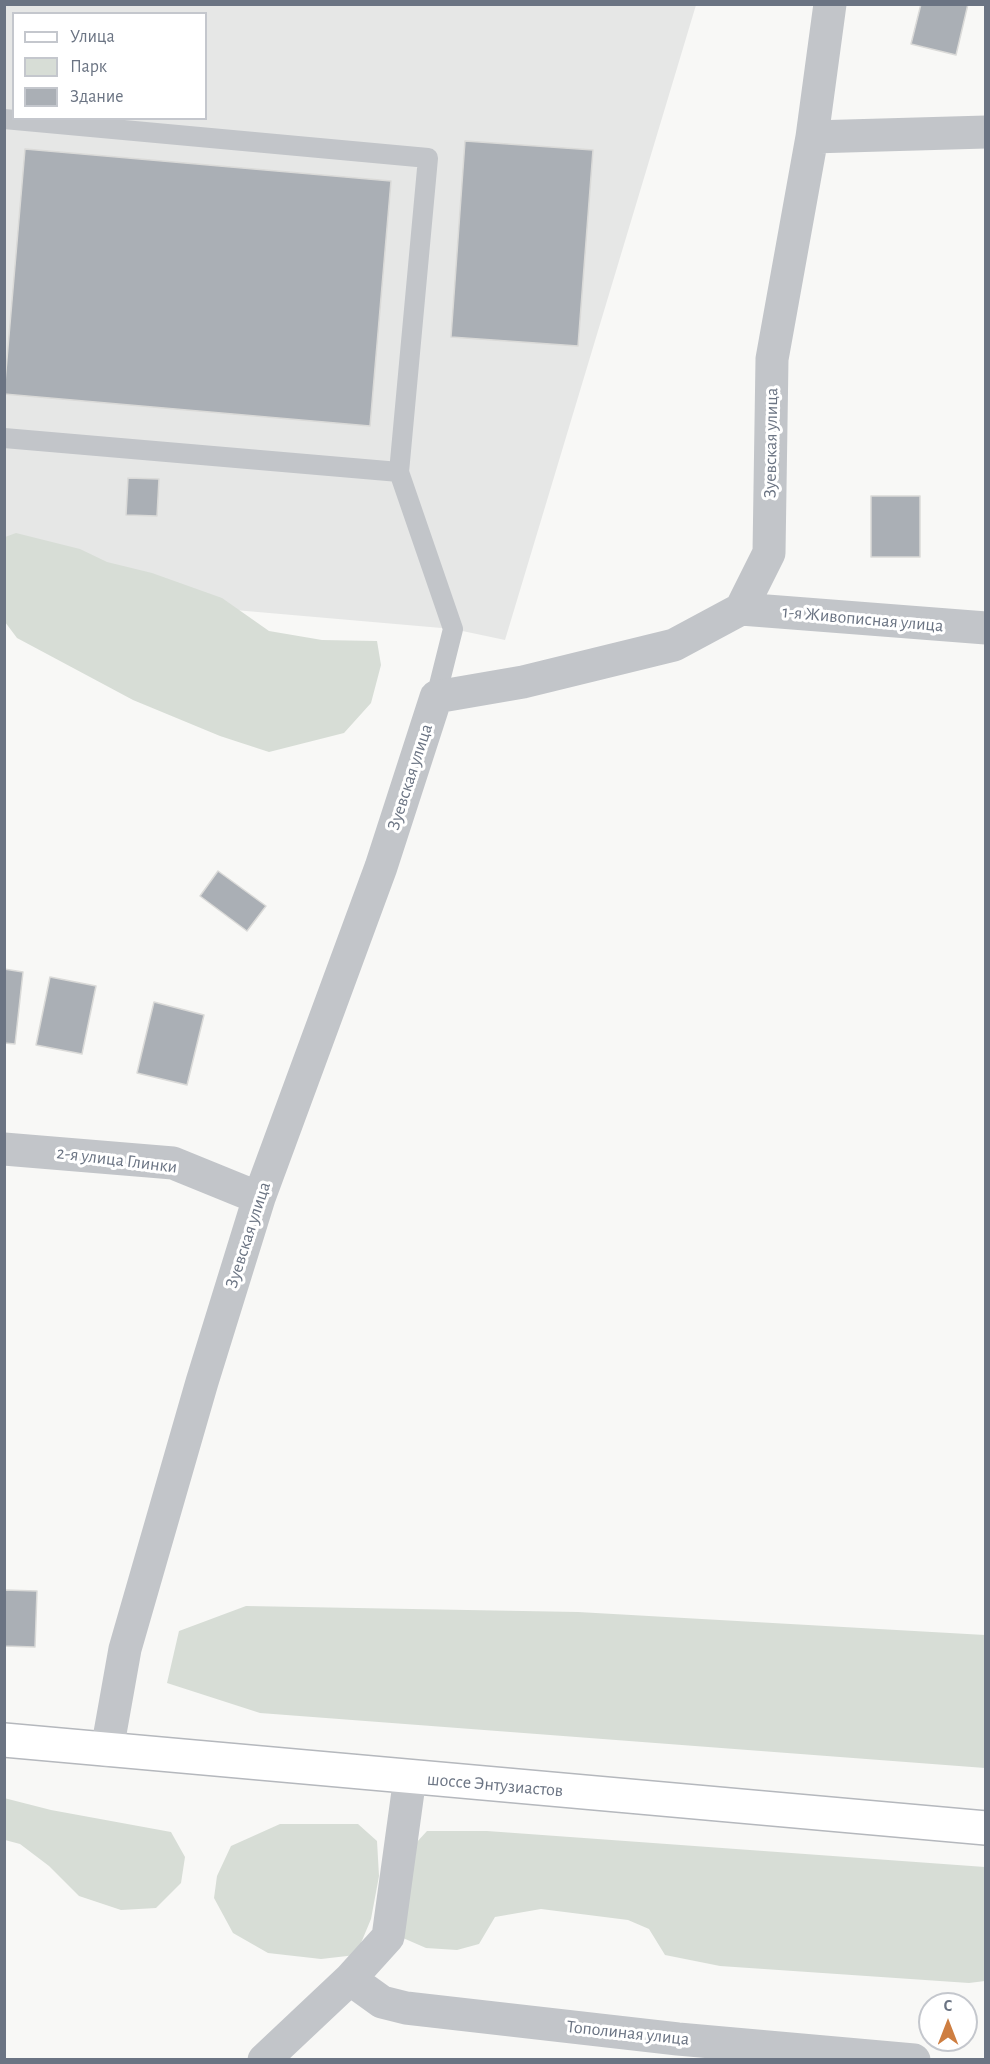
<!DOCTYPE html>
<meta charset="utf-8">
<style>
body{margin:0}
#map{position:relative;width:990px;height:2064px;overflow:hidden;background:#f8f8f6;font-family:"Alegreya Sans",sans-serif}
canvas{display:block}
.frame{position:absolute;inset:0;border:6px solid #6b7483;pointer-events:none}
.legend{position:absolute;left:12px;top:12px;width:195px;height:108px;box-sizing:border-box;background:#fff;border:2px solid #c4c7cd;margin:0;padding:8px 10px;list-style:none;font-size:18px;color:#6b7483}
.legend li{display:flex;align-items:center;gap:12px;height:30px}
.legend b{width:30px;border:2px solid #c4c7cd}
.north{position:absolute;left:918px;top:1992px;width:60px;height:60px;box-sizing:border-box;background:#fff;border:2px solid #c4c7cd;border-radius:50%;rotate:0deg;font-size:16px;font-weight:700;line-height:24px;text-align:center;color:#6b7483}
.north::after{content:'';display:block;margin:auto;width:21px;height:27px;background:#ce7e41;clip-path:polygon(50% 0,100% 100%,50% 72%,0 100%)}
</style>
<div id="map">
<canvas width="990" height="2064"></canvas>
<div class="frame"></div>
<ul class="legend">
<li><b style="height:8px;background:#fff"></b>Улица</li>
<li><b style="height:16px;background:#d7ddd6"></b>Парк</li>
<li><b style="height:16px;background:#aaafb5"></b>Здание</li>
</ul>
<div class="north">С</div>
</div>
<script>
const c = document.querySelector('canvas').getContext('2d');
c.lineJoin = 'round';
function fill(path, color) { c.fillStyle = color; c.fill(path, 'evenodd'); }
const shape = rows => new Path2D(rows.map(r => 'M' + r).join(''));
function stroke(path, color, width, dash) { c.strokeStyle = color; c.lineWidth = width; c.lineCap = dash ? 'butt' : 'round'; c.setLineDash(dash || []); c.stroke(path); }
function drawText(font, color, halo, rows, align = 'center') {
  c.font = font + ' "Alegreya Sans",sans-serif'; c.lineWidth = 6; c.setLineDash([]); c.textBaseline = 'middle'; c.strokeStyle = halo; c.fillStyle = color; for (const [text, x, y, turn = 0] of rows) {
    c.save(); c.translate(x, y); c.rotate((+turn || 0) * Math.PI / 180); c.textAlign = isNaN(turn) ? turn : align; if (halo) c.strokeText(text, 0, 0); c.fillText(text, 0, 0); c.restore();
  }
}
const built = shape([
 [4,5,696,5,505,640,453,629,5,590],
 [14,14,206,14,206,118,14,118]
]);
const green = shape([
 [16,533,80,549,107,562,152,573,222,598,269,631,322,640,377,641,381,665,371,703,344,733,269,752,220,736,133,700,17,638,5,622,5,537],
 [246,1606,578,1612,985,1635,985,1768,260,1713,167,1683,179,1631],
 [4,1798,51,1810,171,1832,185,1857,181,1883,156,1908,121,1910,79,1896,49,1866,20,1844,5,1840],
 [280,1824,358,1824,377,1841,379,1876,371,1919,356,1955,321,1959,268,1953,233,1933,214,1898,217,1876,231,1846],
 [427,1831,487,1831,985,1867,985,1981,969,1983,720,1966,665,1955,649,1929,628,1920,541,1909,495,1917,479,1944,457,1950,426,1948,403,1938,416,1843]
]);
const building = shape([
 [921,4,968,4,956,55,911,44,921,4],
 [465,141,593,150,578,346,451,337,465,141],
 [25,149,391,181,370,426,4,394,25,149],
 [128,478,159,479,157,516,126,515,128,478],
 [871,496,920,496,920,557,871,557,871,496],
 [218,871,266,906,247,931,200,896,218,871],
 [4,969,23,972,15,1044,4,1043,4,969],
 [50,977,96,986,82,1054,36,1045,50,977],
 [154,1002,204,1015,187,1085,137,1073,154,1002],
 [4,1590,37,1591,35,1647,4,1646,4,1590]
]);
const service = shape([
 [4,119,428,158,399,472,453,629,436,697],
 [4,438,399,472]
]);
const minor = shape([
 [812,137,986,132],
 [741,609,986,628],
 [4,1149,173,1163,259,1198],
 [107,1750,125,1649,202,1382,259,1198,381,867,436,697,523,682,674,645,741,609,769,553,772,359,812,137,830,4],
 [350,1979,382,2002,406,2008,678,2039,914,2060],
 [264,2060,350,1979,388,1937,410,1777]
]);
const secondary = shape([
 [4,1740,986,1828]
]);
const streetNames = [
 ["Зуевская улица",771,443,-89],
 ["1-я Живописная улица",863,619,5],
 ["Зуевская улица",410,777,-72],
 ["2-я улица Глинки",117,1160,7],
 ["Зуевская улица",248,1235,-72],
 ["шоссе Энтузиастов",495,1785,5],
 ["Тополиная улица",628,2033,6]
];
fill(built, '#e6e7e6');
fill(green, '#d7ddd6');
fill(building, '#aaafb5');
stroke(building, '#dadad8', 1.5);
stroke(secondary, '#b5b8bd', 36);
stroke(service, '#c2c5c9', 20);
stroke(minor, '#c2c5c9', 33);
stroke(secondary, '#fff', 33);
drawText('18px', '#6b7483', '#fff', streetNames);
</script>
